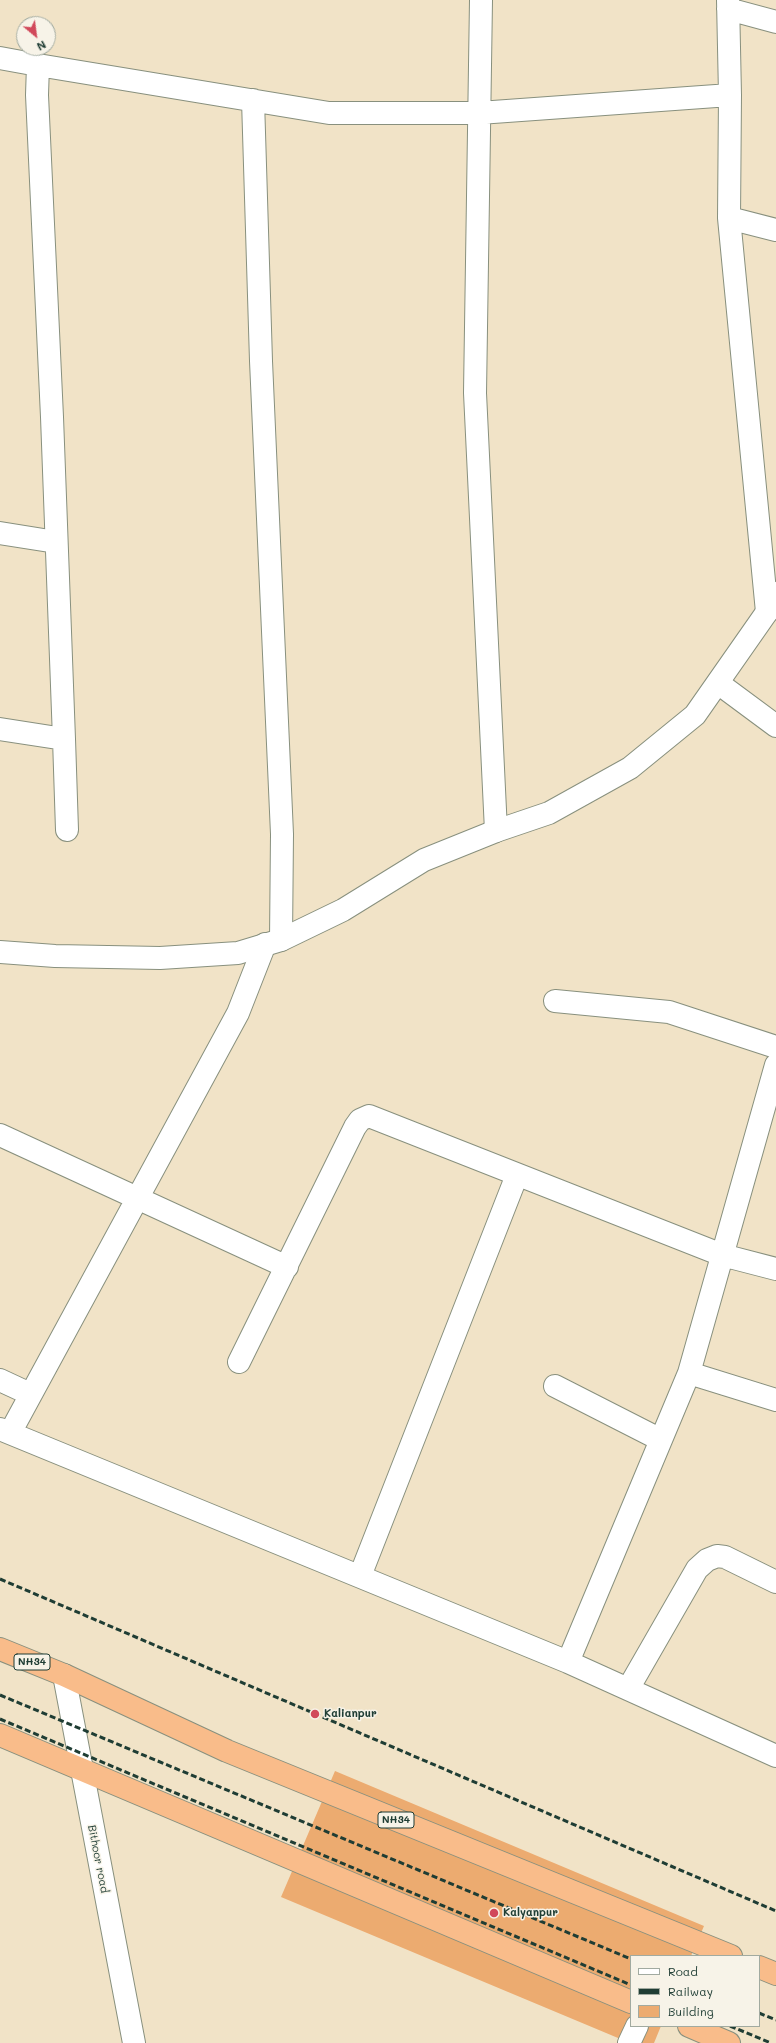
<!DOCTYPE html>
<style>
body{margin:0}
#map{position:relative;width:776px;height:2043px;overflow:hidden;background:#f1e3c7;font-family:Mali,sans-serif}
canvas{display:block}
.legend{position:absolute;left:630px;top:1955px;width:130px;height:72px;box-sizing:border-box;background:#f7f3e8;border:1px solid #a1aaa0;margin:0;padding:5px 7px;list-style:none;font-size:12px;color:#1f3d34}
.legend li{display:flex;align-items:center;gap:8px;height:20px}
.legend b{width:20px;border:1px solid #a1aaa0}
.north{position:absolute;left:16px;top:16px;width:40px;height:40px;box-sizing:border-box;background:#f7f3e8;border:1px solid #a1aaa0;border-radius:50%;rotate:151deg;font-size:11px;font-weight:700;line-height:16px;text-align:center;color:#1f3d34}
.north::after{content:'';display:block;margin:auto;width:14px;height:18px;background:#d1495b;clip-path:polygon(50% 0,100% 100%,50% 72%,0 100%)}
</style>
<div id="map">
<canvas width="776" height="2043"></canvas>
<ul class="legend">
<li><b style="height:5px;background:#fff"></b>Road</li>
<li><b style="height:5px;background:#1f3d34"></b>Railway</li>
<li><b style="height:11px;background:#ecab70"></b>Building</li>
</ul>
<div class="north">N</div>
</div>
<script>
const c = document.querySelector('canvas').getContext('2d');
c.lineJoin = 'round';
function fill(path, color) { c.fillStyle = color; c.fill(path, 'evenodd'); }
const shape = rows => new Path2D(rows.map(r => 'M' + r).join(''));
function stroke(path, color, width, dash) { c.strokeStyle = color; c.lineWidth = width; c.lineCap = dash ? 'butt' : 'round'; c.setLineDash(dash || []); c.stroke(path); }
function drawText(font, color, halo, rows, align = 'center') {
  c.font = font + ' Mali,sans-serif'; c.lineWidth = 3; c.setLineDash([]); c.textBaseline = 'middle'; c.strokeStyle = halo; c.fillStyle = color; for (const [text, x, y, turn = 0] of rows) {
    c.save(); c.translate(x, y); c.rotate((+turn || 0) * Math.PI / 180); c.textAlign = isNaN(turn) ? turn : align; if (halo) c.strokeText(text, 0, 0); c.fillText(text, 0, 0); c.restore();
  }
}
const building = shape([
 [335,1771,704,1926,691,1956,631,1956,631,2026,661,2026,654,2043,630,2043,281,1897]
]);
const minor = shape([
 [481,0,475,393,496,831],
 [728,0,730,95,729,218,767,612],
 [728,9,776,22],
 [0,58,38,65,37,95,52,417,64,739,0,729],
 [38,65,329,113,479,113,730,95],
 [253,100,261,361,282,834,281,940],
 [729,218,776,230],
 [0,533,56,542],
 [718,683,776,726],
 [64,739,67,830],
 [555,1001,669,1012,776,1047],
 [0,1135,287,1267],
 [239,1362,355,1127,360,1120,369,1116,722,1255,776,1269],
 [689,1373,776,1400],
 [0,1380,30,1394],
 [555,1386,661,1440],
 [0,1429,568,1662,776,1756],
 [10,1433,238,1013,265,944],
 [360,1576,517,1175],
 [568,1662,689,1373,776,1065],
 [628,1689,697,1569,707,1560,717,1556,725,1557,776,1582],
 [629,2043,637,2026]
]);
const tertiary = shape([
 [0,952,55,956,160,958,238,953,281,940,343,910,424,860,496,831,549,813,630,768,695,715,767,612,776,593],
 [64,1675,134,2043]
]);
const trunk = shape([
 [0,1649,64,1675,227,1751,731,1956],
 [0,1735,631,2002],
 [759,1967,776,1974],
 [689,2026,729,2043]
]);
const rail = shape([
 [0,1579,776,1911],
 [0,1695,631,1959],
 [0,1719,631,1985],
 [759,2013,776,2020],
 [730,2026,771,2043]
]);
const markers = [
 [315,1714,5,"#d1495b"],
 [494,1913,5,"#d1495b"]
];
const shields = [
 [32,1662,36],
 [396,1820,36]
];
const shieldNames = [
 ["NH34",32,1662],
 ["NH34",396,1820]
];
const poiNames = [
 ["Kalianpur",324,1714],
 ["Kalyanpur",503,1913]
];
const streetNames = [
 ["Bithoor road",98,1859,79]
];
fill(building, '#ecab70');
stroke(minor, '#88907e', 24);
stroke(tertiary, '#88907e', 24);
stroke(trunk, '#88907e', 24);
stroke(minor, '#fff', 22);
stroke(tertiary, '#fff', 22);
stroke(trunk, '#f9bc8a', 22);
stroke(rail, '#1f3d34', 3, [6, 3]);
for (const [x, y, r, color] of markers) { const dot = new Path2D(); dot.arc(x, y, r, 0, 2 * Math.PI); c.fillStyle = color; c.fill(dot); stroke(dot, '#f7f3e8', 1.5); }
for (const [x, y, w] of shields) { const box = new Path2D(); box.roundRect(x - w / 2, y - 8, w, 16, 3); c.fillStyle = '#f7f3e8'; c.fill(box); stroke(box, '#1f3d34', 1); }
drawText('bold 10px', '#1f3d34', null, shieldNames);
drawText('bold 11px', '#1f3d34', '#f7f3e8', poiNames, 'left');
drawText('11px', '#1f3d34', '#f7f3e8', streetNames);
</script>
